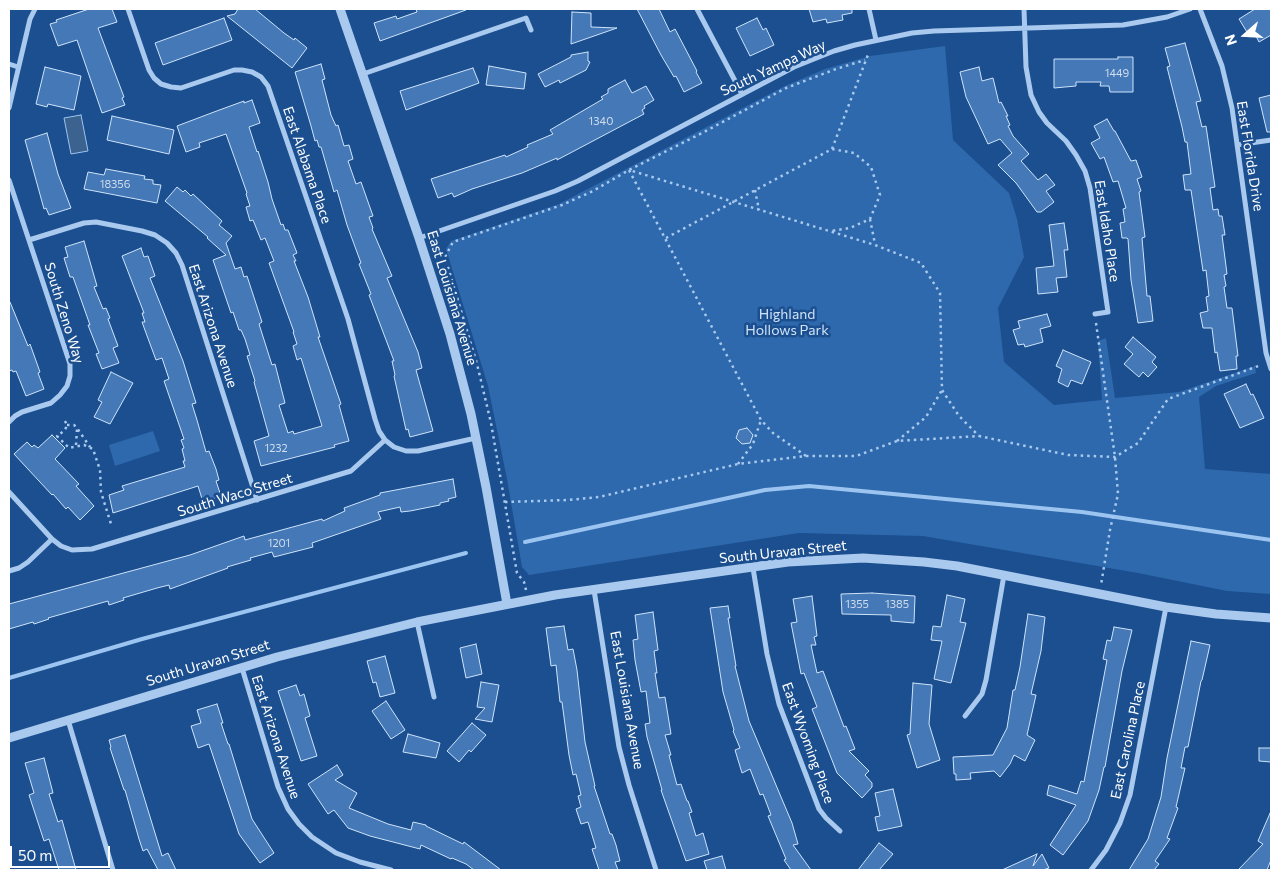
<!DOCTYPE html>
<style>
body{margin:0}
#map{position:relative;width:1280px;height:879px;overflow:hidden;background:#1b4f8f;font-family:Commissioner,sans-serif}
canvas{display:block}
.frame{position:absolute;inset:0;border:10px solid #fff;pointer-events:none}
.north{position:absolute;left:1220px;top:10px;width:50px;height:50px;-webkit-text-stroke:4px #1b4f8f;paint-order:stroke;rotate:251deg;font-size:14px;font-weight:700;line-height:20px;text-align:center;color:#fff}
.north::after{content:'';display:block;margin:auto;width:18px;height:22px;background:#fff;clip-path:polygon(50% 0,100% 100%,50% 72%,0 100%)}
.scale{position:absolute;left:10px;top:846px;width:100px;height:22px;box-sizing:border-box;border:2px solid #fff;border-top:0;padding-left:6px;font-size:15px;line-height:18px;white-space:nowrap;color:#fff;-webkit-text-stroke:4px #1b4f8f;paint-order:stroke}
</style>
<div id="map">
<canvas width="1280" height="879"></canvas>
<div class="frame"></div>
<div class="north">N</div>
<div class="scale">50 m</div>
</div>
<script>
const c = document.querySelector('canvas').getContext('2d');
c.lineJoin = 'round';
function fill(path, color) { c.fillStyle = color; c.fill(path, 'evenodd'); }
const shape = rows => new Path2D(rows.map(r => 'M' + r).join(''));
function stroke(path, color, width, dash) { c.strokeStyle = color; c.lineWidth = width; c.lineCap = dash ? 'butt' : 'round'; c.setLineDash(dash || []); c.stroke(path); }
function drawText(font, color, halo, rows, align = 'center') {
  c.font = font + ' Commissioner,sans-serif'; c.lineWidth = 5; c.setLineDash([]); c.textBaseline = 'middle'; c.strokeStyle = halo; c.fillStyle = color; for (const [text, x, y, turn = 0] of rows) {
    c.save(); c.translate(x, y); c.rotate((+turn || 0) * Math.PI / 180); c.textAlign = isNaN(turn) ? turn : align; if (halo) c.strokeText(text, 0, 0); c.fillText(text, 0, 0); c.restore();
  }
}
const green = shape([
 [945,46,953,140,1009,193,1017,219,1024,257,998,308,1004,362,1054,405,1102,400,1098,341,1106,338,1115,398,1179,392,1255,366,1256,373,1216,386,1199,397,1205,469,1271,474,1271,594,1227,591,1138,573,923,536,799,533,529,575,522,567,507,479,488,386,446,249,451,241,559,204,785,86,825,69,870,56],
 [153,431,160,451,115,466,109,445]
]);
const water = shape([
 [81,115,88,151,71,154,64,118,81,115]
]);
const stream = shape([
 [525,542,765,490,809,486,1082,512,1271,540],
 [9,678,142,639,466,553]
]);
const building = shape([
 [89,9,112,9,117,22,98,28,124,97,122,98,125,105,102,113,77,40,58,46,50,24,57,22,56,20,89,9],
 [238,9,255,9,284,33,294,40,295,38,307,48,292,68,227,16,235,14,238,9],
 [416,9,466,9,466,10,380,41,374,23,396,16,397,19,417,12,416,9],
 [637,9,659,9,670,32,675,29,697,71,696,72,702,83,684,92,676,76,674,77,661,55,637,9],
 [809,9,852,9,852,13,842,15,843,20,827,23,826,19,813,22,809,9],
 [1255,9,1271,9,1271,35,1259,42,1255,34,1250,37,1239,19,1255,9],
 [572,12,591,13,591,27,617,28,571,44,572,12],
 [224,18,232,40,163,65,155,43,224,18],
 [757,18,763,30,766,28,774,45,750,56,736,28,757,18],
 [1185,43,1201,101,1196,102,1202,127,1206,126,1215,187,1210,188,1213,210,1218,209,1219,216,1222,216,1225,235,1222,235,1227,274,1224,275,1226,286,1224,287,1227,308,1232,308,1238,356,1236,356,1237,369,1220,371,1217,352,1215,353,1212,328,1203,328,1200,313,1208,311,1206,297,1209,296,1206,270,1203,271,1191,190,1185,190,1183,175,1191,174,1187,142,1185,142,1182,127,1167,67,1170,66,1165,48,1185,43],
 [588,52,588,61,590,62,586,70,560,83,559,80,545,87,538,74,571,57,571,55,588,52],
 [1118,57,1133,57,1133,92,1110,92,1109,86,1100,86,1101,82,1076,82,1076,86,1054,88,1054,59,1118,59,1118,57],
 [321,64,325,79,322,80,331,115,336,126,338,125,344,146,349,145,353,159,348,161,356,184,361,182,373,216,369,217,373,228,372,229,392,276,387,278,418,352,422,368,416,370,433,431,410,437,408,429,406,430,394,376,395,375,392,361,394,361,369,295,371,294,359,264,361,263,347,225,337,190,334,192,321,147,319,147,317,140,315,141,311,126,295,72,321,64],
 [489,66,526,73,524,89,486,85,489,66],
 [45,67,81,76,74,110,48,104,47,107,36,104,45,67],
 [979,67,982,81,993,78,999,103,1001,102,1008,116,1006,116,1010,125,1008,126,1013,136,1029,154,1021,161,1038,180,1046,174,1055,185,1046,191,1054,202,1041,212,1037,212,1016,183,998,165,1012,153,1000,139,988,144,966,97,960,72,979,67],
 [473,68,479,83,406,110,400,91,473,68],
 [625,80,632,93,646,86,654,100,644,106,645,108,642,110,644,114,557,160,557,158,522,173,472,189,454,197,452,193,438,198,431,179,505,155,506,157,528,147,527,145,553,134,550,130,603,99,601,97,608,93,608,89,625,80],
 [1271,95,1271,132,1267,132,1259,98,1271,95],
 [252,100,260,123,249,127,257,152,258,151,268,182,272,199,281,225,283,224,285,230,288,230,297,253,293,255,296,261,294,261,308,297,320,337,318,337,341,404,339,405,349,441,334,445,335,447,261,466,254,441,269,436,254,382,255,381,247,356,250,355,245,339,241,330,239,330,233,312,231,313,213,260,226,255,207,238,208,237,165,201,177,187,183,192,185,190,191,196,193,194,222,221,219,225,232,236,226,243,235,269,241,267,244,277,247,276,262,322,259,324,272,365,275,364,285,403,279,405,288,433,293,431,294,434,322,426,301,358,297,360,293,346,297,344,293,332,294,332,269,263,274,261,265,238,261,240,253,220,250,221,246,207,250,206,246,194,247,193,226,134,199,143,200,147,186,152,177,126,214,112,244,101,244,103,252,100],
 [112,116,174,130,169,154,107,140,112,116],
 [1107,119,1114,131,1115,131,1131,161,1136,160,1142,177,1137,179,1141,191,1139,192,1145,237,1142,238,1147,296,1150,296,1153,321,1138,323,1131,280,1128,239,1127,238,1122,238,1120,223,1125,222,1123,209,1126,208,1118,181,1113,182,1104,157,1100,159,1091,143,1100,138,1094,126,1107,119],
 [47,133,58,174,71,208,49,215,46,208,44,209,25,140,47,133],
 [106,169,145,176,144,179,153,180,153,184,161,185,157,203,84,189,88,172,104,175,106,169],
 [1064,223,1068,250,1064,250,1067,277,1056,278,1058,292,1038,294,1036,268,1054,266,1049,225,1064,223],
 [84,241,97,286,94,287,103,309,106,308,110,318,108,319,118,346,113,348,119,363,102,369,96,354,99,353,88,325,90,325,73,277,70,277,64,258,68,257,65,247,84,241],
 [141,248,144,257,148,256,155,276,150,278,183,361,196,403,192,404,197,420,206,452,209,451,216,469,219,480,216,481,221,496,203,502,198,486,113,513,109,495,124,490,122,486,185,467,183,461,185,461,182,449,184,448,181,440,184,439,164,381,169,379,162,358,156,360,146,333,142,322,145,322,142,313,144,313,122,256,141,248],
 [9,302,10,302,28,346,30,344,40,372,38,373,44,389,26,396,16,371,13,372,12,370,9,371,9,302],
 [1047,314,1051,326,1040,329,1043,342,1025,347,1024,344,1018,345,1013,330,1020,328,1018,321,1047,314],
 [1133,337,1156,357,1152,362,1157,367,1148,377,1143,372,1139,377,1124,364,1133,354,1125,347,1133,337],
 [1063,350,1091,362,1082,384,1071,380,1068,387,1058,382,1062,369,1056,366,1063,350],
 [111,372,133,383,110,424,94,417,102,402,98,400,111,372],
 [1246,384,1251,395,1253,394,1264,418,1240,428,1224,394,1246,384],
 [747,428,753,435,750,443,742,444,736,438,739,430,747,428],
 [52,435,65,448,55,459,79,484,76,486,94,506,80,520,68,507,66,509,53,494,52,495,14,454,27,442,32,447,34,445,38,448,52,435],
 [453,479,456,497,448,499,449,501,440,503,440,505,410,511,401,512,400,507,378,512,381,519,312,543,313,547,274,557,272,552,250,558,251,560,227,567,228,568,170,589,169,585,157,588,123,598,124,600,109,605,108,601,48,618,49,619,34,624,33,622,9,629,9,604,190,555,244,536,245,540,322,519,323,521,345,511,344,508,380,495,380,493,453,479],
 [872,593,915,596,914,623,891,621,891,615,842,614,841,594,872,593],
 [947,595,965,599,960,622,966,623,951,683,934,679,942,641,931,640,933,626,941,627,947,595],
 [812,596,817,636,814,637,816,645,811,645,817,673,823,671,844,727,846,726,855,749,849,751,869,771,865,775,872,783,872,787,862,798,837,773,812,709,817,707,804,673,801,674,791,623,797,622,793,599,812,596],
 [728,606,730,618,728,618,736,666,735,666,749,721,792,823,798,844,793,845,811,870,791,870,784,860,786,859,768,816,771,815,763,794,760,795,750,769,742,773,735,750,740,748,733,731,734,730,723,692,710,608,728,606],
 [653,612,658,650,654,651,657,673,655,673,659,698,665,697,671,734,665,735,671,755,669,755,677,785,681,784,687,801,688,801,692,812,689,813,696,836,703,833,709,854,686,861,661,790,662,790,647,737,645,724,650,723,646,691,641,692,635,660,633,640,638,639,635,615,653,612],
 [1028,614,1045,617,1041,651,1031,694,1036,695,1027,735,1035,740,1025,761,1014,755,1010,764,1000,777,994,771,970,773,971,779,956,780,956,774,954,774,953,757,993,755,1007,728,1013,690,1015,690,1020,667,1028,614],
 [564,626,568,650,573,649,577,670,585,742,595,786,594,786,610,834,612,834,616,845,620,861,615,862,618,870,599,870,592,849,596,848,588,822,581,824,576,809,581,807,578,796,581,795,576,774,573,775,569,755,562,702,560,702,556,665,551,666,546,628,564,626],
 [1114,627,1132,630,1122,671,1105,767,1104,767,1099,790,1088,821,1063,855,1050,845,1076,805,1047,795,1049,785,1077,794,1081,781,1084,782,1107,660,1103,659,1107,640,1111,641,1114,627],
 [1191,641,1210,645,1202,680,1201,681,1188,747,1185,747,1181,768,1185,768,1176,807,1178,808,1167,838,1170,839,1155,861,1159,864,1154,870,1129,870,1148,839,1161,797,1167,758,1191,641],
 [476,644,482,674,466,678,460,648,476,644],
 [385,656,395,693,380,697,376,682,373,683,367,661,385,656],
 [481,682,499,685,492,722,475,719,485,708,477,707,481,682],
 [913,683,932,685,929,724,940,760,917,768,907,735,910,734,913,683],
 [296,685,300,696,304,694,310,716,305,718,317,756,301,761,278,691,296,685],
 [386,701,405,730,391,739,372,711,386,701],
 [217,704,223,723,221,723,228,744,229,744,252,819,274,853,260,863,239,834,209,744,198,748,191,726,201,723,197,710,217,704],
 [472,723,486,735,471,752,469,750,459,762,447,751,472,723],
 [408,734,440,743,436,758,403,752,408,734],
 [125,735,162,856,168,853,176,870,158,870,147,849,143,851,139,839,125,790,124,790,110,748,111,747,109,740,125,735],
 [1259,748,1271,748,1271,762,1259,761,1259,748],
 [44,758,53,793,49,794,58,822,62,820,76,870,59,870,49,839,44,841,29,795,34,793,25,763,44,758],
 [337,765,343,775,335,780,357,793,349,808,388,824,411,830,413,822,426,825,426,826,463,844,464,842,501,870,474,870,466,864,452,858,451,859,421,845,420,849,370,836,348,828,334,810,328,814,308,784,337,765],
 [893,789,902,826,878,831,875,817,880,816,875,793,893,789],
 [1271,811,1271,860,1267,870,1238,870,1263,844,1258,841,1271,811],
 [879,843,893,854,879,870,858,870,879,843],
 [1037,854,1033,866,1042,854,1049,868,1043,870,1002,870,1037,854],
 [722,856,726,870,707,870,704,861,722,856]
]);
const path = shape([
 [832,149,869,52],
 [755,190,759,210],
 [870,219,875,244],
 [666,238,832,149,854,153,871,167,880,195,870,219,850,228,831,231],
 [1096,323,1115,457,1118,494,1110,530,1101,585],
 [65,421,67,425,65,430,57,436,69,448,84,445,93,449,100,470,101,492,111,524],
 [67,425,74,425,77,428,90,447],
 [897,441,926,417,942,390],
 [76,445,77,429],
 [806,456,773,433,761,420,629,170,875,245,921,263,940,293,942,390,959,416,979,436],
 [738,464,753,444,761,420],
 [505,502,568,500,599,497,738,464,806,456,856,456,897,441,979,436,1068,455,1115,457,1138,443,1168,399,1261,365],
 [526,590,524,582,517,573,491,423,477,364,445,257,453,242,562,205,593,191,629,170,704,132,786,88,836,69,865,60]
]);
const minor = shape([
 [128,9,149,70,154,78,161,84,171,87,181,88,234,70,242,70,252,72,261,77,268,86,348,319,375,419,379,431,385,440,394,447,406,451,418,451,476,438],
 [697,9,742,94],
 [869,9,876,40],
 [1024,9,1026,67,1031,95,1039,112,1047,123,1066,141,1076,155,1085,171,1090,188,1108,312,1095,314],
 [1200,9,1222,66,1232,108,1266,353,1271,369],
 [9,64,18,67],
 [363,74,526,18,531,30],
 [9,108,30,19,35,9],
 [1237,145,1271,140],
 [9,180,70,364,70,376,67,386,60,395,51,403,22,412,15,416,9,422],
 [419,238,555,191,578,181,794,67,834,51,855,45,912,33,934,31,1123,25,1167,17,1190,9],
 [29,240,84,223,96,222,142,231,155,235,167,243,176,253,182,265,257,500],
 [9,492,52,539,61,546,72,550,92,549,351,471,385,440],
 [753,568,767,654,779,704,819,809,826,818,840,831],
 [9,571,19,568,28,562,52,539],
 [594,590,619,747,629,785,656,870],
 [417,622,434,697],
 [242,668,278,787,288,809,299,824,312,837,336,853,360,862,391,870],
 [965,716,982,694,986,680,1004,575],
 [68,720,113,870],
 [1091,870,1106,850,1120,823,1130,795,1166,607]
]);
const tertiary = shape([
 [340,9,419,238,450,334,471,414,486,487,507,604],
 [9,738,277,657,417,622,555,595,788,562,863,558,924,562,957,566,1166,607,1216,614,1271,618]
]);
const numberNames = [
 ["1449",1117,73],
 ["1340",601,121],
 ["18356",115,184],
 ["1232",276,448],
 ["1201",279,543],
 ["1355",857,604],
 ["1385",897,604]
];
const streetNames = [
 ["South Yampa Way",773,68,-25],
 ["East Florida Drive",1250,156,81],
 ["East Alabama Place",307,165,71],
 ["East Idaho Place",1107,231,81],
 ["East Louisiana Avenue",452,298,73],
 ["South Zeno Way",64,313,73],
 ["East Arizona Avenue",213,326,72],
 ["South Waco Street",235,495,-17],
 ["South Uravan Street",783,552,-6],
 ["South Uravan Street",208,663,-17],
 ["East Louisiana Avenue",627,700,80],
 ["East Arizona Avenue",276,737,72],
 ["East Carolina Place",1128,740,-78],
 ["East Wyoming Place",808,743,70]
];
const parkNames = [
 ["Highland",787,314],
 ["Hollows Park",787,330]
];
fill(green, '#2e69ad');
fill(water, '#3c6290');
stroke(water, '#9cc4f0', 1);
stroke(stream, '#9cc4f0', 4);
fill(building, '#4478b7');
stroke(building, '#cfe3fa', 1);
stroke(path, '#a9c9ee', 2.5, [2.5, 4]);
stroke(minor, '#a9c9ee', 5);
stroke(tertiary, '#a9c9ee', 9);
drawText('11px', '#d0dded', null, numberNames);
drawText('14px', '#fff', '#1b4f8f', streetNames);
drawText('14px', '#cfe3fa', '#1b4f8f', parkNames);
</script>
